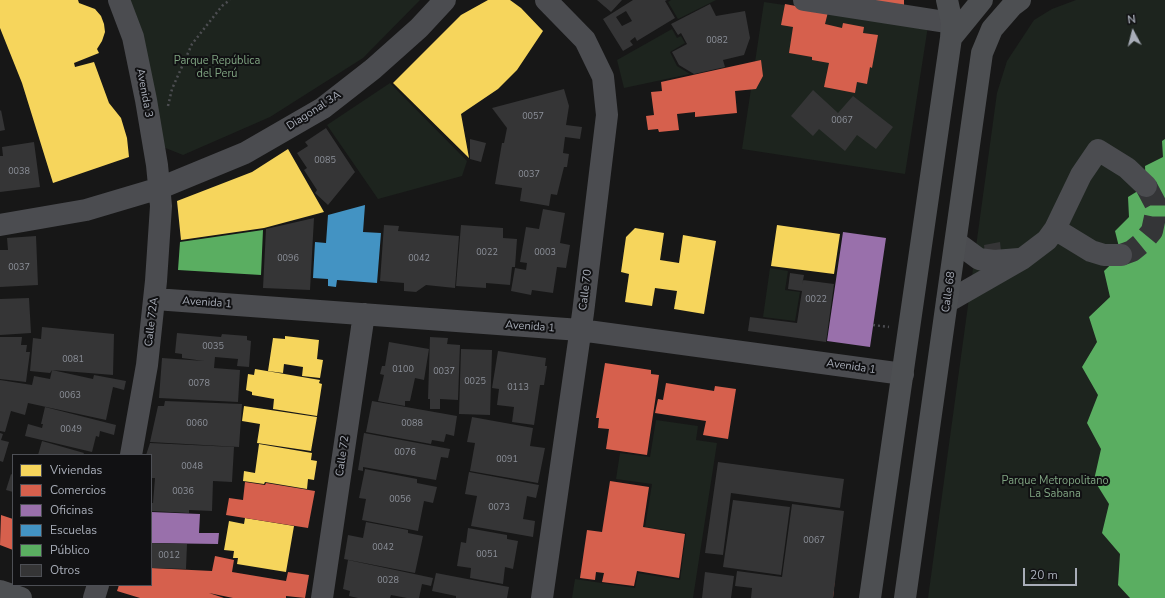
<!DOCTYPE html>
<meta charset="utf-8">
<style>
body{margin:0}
#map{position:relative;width:1165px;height:598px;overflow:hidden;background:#171717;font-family:"Nunito Sans",sans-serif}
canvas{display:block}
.legend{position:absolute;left:12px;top:454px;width:140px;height:132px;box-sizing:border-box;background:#111113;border:1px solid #4d4f55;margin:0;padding:5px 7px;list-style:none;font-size:12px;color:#a8adb8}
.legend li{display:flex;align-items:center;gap:8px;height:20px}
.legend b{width:20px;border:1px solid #4d4f55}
.north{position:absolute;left:1113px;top:12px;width:40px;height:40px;-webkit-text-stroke:3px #111113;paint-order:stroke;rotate:353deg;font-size:11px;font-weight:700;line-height:16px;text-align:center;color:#a8adb8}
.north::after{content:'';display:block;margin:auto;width:14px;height:18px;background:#a8adb8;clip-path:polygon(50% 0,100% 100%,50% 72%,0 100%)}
.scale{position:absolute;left:1023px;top:568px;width:54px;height:18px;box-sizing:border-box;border:2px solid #a8adb8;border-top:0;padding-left:5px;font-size:12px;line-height:14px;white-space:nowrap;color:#a8adb8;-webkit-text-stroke:3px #111113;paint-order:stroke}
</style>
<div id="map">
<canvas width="1165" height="598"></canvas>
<ul class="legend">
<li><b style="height:11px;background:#f6d55c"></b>Viviendas</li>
<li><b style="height:11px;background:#d6604d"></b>Comercios</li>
<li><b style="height:11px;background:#9970ab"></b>Oficinas</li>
<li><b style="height:11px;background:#4393c3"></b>Escuelas</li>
<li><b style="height:11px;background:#5aae61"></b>Público</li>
<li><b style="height:11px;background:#353536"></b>Otros</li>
</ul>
<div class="north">N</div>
<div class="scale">20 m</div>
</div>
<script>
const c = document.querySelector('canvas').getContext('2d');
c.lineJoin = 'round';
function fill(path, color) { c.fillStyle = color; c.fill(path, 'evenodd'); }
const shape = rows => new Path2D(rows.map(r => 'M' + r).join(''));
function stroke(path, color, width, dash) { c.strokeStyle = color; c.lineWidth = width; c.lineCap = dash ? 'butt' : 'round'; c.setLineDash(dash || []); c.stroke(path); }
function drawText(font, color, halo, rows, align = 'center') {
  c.font = font + ' "Nunito Sans",sans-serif'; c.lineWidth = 4; c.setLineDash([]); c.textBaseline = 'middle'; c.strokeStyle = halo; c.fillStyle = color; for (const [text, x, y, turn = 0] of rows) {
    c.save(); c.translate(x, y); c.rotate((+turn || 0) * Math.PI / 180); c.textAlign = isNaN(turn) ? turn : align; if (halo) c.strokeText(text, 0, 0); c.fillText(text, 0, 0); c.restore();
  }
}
const green = shape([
 [124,0,420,0,363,58,270,117,183,155,163,147],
 [671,0,716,0,678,19,668,2],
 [1076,0,1165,0,1165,598,928,598,997,93,1007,61,1034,20,1052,9],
 [764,2,928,26,905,174,742,149],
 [672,29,677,38,681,36,685,43,670,52,677,66,690,74,624,88,617,60],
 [390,83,467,161,462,176,378,199,327,125],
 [770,268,788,271,785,290,800,292,795,321,763,317],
 [656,420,698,426,696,440,717,443,693,598,572,598,575,579,635,588,638,573,680,580,686,533,645,527,652,484,616,479,620,453,650,457]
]);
const homes = shape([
 [0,0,78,0,79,3,95,9,101,16,104,24,105,32,102,41,97,49,99,53,74,63,75,67,94,62,109,103,121,118,127,138,129,157,53,183,22,83,0,28],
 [488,0,510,0,521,8,543,31,517,70,498,89,461,114,469,158,393,83,461,15],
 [288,149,324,212,264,228,181,240,177,201,252,172],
 [777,225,840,234,834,274,771,266],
 [635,228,664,233,660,260,679,263,683,235,716,241,704,314,674,309,677,291,655,288,652,306,625,302,629,274,621,272,626,237],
 [285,336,319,340,317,359,323,360,320,378,302,376,303,367,284,364,283,373,268,371,273,338,285,339],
 [255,369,320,380,319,383,322,384,317,416,273,409,274,399,252,395,252,392,246,390,248,374,254,375],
 [244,406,317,417,311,451,257,443,260,424,242,421],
 [259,444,312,453,311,460,317,461,314,480,308,479,307,489,265,482,264,484,243,481,244,471,255,473],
 [245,518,294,526,286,572,237,564,238,558,233,558,234,551,224,550,229,521,244,524]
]);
const shops = shape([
 [838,0,904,0,904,5],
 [785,4,828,12,825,24,842,28,843,23,864,27,863,33,878,35,872,68,870,67,867,84,857,82,855,93,824,87,829,63,812,60,812,57,789,53,793,27,781,25],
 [761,60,763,76,756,89,735,91,737,113,695,117,695,112,677,114,679,130,659,132,658,129,648,130,646,116,654,115,651,92,662,91,661,82],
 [605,363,651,370,651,374,659,375,647,455,606,449,609,429,598,428,599,418,596,418],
 [666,383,714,391,715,386,736,389,728,439,703,435,706,421,655,413,658,399,663,400],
 [610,481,649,487,643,527,685,534,679,578,637,571,634,586,602,582,604,573,596,572,595,580,580,578,587,530,602,532],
 [245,482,265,485,266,483,315,491,308,528,226,515,229,498,243,500],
 [1,515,13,519,13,550,0,545],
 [215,556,234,560,232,572,286,581,288,572,309,575,305,598,286,596,286,598,233,598,209,593,224,598,140,598,117,591,119,585,151,585,151,568,212,571],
 [808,573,835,577,833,598,804,598]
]);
const offices = shape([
 [843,232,886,238,870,347,827,341],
 [151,512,200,514,199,533,219,533,218,544,151,543]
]);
const schools = shape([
 [365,205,363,232,381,233,377,283,337,280,336,287,328,286,328,279,313,278,315,242,326,243,328,215]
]);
const public = shape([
 [1165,139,1165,598,1130,598,1118,585,1120,554,1102,533,1109,504,1094,480,1101,449,1087,423,1098,395,1082,367,1097,342,1089,317,1110,297,1104,271,1121,255,1115,231,1129,217,1128,197,1146,186,1145,166,1163,157,1162,141],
 [263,230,261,275,178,270,180,242]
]);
const building = shape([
 [597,0,622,0,611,12],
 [633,0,667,0,665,1,675,18,637,41,635,37,630,41,633,45,623,51,603,19],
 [626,11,632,21,622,26,616,17],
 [710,4,716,16,745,11,750,38,744,55,723,60,725,67,694,74,679,65,672,52,687,44,681,33,678,35,671,24],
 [564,89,569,106,566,125,582,127,580,139,565,137,563,153,569,154,567,167,564,167,557,195,551,194,549,206,520,201,522,188,495,184,502,143,504,143,507,128,492,108],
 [813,90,838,113,853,96,893,127,876,149,857,135,845,151,819,129,813,136,791,116],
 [1,110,5,130,0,131,0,111],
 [326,128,355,172,328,205,315,193,317,190,304,170,307,168,297,153,308,146,305,142],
 [470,139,486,143,481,162,470,159],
 [34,142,40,187,0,192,0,156,3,156,2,147],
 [543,209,565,213,560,243,570,245,566,268,557,267,553,293,532,290,531,295,511,291,515,268,526,270,527,263,520,262,526,227,539,229],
 [314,218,310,290,263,288,266,229],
 [384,225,399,226,398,231,459,236,455,288,426,285,416,292,404,291,404,283,380,281],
 [461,225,503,228,503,238,517,239,515,267,512,267,510,285,486,283,486,288,456,286],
 [36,236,38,285,0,287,0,250,8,250,7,238],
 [1000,242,1001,251,985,253,984,245],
 [790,273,804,275,802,286,803,280,834,284,826,342,748,331,750,317,797,323,802,291,788,289],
 [29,298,31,333,0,335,0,299],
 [42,327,114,334,113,375,52,370,93,379,94,375,126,381,124,390,113,387,106,420,28,403,25,415,11,411,5,432,0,431,0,380,32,385,34,376,50,379,52,370,50,373,30,371,33,338,41,339],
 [177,333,221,337,222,334,247,336,247,340,251,341,249,367,237,366,238,359,215,357,214,368,240,370,238,402,159,398,162,358,204,361,182,358,182,354,175,353],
 [0,337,22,337,21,345,27,345,26,352,30,352,26,382,0,379],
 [430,337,448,338,447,344,460,345,458,400,440,399,440,409,430,409,430,399,428,399],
 [389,342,429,349,424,380,415,378,410,401,405,401,405,406,378,401,384,375,380,374,382,366,385,366],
 [461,349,492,350,490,415,459,414],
 [498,351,546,358,545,366,547,366,544,385,540,385,534,425,512,422,514,407,497,405,499,389,492,388],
 [165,401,242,404,239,447,150,442,158,406,164,406],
 [372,401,457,416,454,436,446,434,444,442,432,440,431,444,366,432],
 [45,407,116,425,114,435,100,431,99,437,96,436,92,452,25,436,28,424,42,428,43,424,41,424],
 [472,417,533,428,530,446,545,448,538,483,470,471,475,443,467,442],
 [0,433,3,434,1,440,9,442,3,462,0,461],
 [364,433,450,449,448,458,441,457,436,480,363,467,363,471,358,470],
 [42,441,84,453,83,455,38,455],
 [150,443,234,447,232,482,213,481,212,511,189,510,189,513,151,511,151,503,153,503,155,478,151,478,151,455,146,455],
 [718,462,844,479,840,508,731,493,723,555,705,553],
 [365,469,417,479,417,483,437,487,433,503,424,501,418,531,362,520,366,499,359,498],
 [469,472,539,485,536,498,527,496,523,519,535,521,533,537,471,526,477,496,465,494],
 [11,474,13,475,13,492,6,490],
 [733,500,790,507,781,575,723,567],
 [792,504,844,511,833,598,751,598,752,588,735,586,737,571,782,577],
 [366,522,408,530,408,533,423,536,415,573,344,559,348,535,363,538],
 [468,528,507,535,507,539,518,541,513,569,505,567,503,584,470,578,471,568,457,566,461,542,466,543],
 [151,543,187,544,186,569,151,568],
 [348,560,433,578,431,586,422,584,419,598,407,598,391,595,390,598,358,598,349,596,350,591,343,589],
 [705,572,734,576,731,598,702,598],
 [436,573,509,587,507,598,456,598,456,596,432,591]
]);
const minorTunnel = shape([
 [1121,255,1132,251,1143,242,1152,231,1155,217,1155,203,1146,186]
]);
const path = shape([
 [168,106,172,89,192,44,222,6,230,0],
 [873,325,889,327]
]);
const minor = shape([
 [119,0,133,37,146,100,157,165,161,206,156,281,147,365,131,455],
 [804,0,952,23],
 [0,225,86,210,160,188,245,153,323,108,373,69,419,28,445,0],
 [1055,229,1091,251,1104,255,1121,255],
 [956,242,979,259,994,261,1019,259],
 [155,299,580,330,903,374],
 [947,302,1022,259,1047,240,1055,229,1081,175,1098,150,1127,168,1146,186],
 [94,598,98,585],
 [322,598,364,314],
 [542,598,583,313,607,115,603,77,585,40,546,0]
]);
const major = shape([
 [951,38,982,0],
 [0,591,21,598],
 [870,598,951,38,952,23,947,0],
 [905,598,982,53,992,29,1012,6,1020,0]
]);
const numberNames = [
 ["0082",717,41],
 ["0057",533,117],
 ["0067",842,121],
 ["0085",325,161],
 ["0038",19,172],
 ["0037",529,175],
 ["0022",487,253],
 ["0003",545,253],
 ["0096",288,259],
 ["0042",419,259],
 ["0037",19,268],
 ["0022",816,300],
 ["0035",213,347],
 ["0081",73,360],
 ["0100",403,370],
 ["0037",444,372],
 ["0025",475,382],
 ["0078",199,384],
 ["0113",518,388],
 ["0063",70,396],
 ["0060",197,424],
 ["0088",412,424],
 ["0049",71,430],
 ["0076",405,453],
 ["0091",507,460],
 ["0048",192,467],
 ["0036",183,492],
 ["0056",400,500],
 ["0073",499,508],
 ["0067",814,541],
 ["0042",383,548],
 ["0051",487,555],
 ["0012",169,556],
 ["0028",388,581]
];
const parkNames = [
 ["Parque República",217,61],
 ["del Perú",217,74],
 ["Parque Metropolitano",1055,481],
 ["La Sabana",1055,494]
];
const streetNames = [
 ["Avenida 3",144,93,79],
 ["Diagonal 3A",314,111,-33],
 ["Calle 70",586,290,-83],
 ["Calle 68",949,292,-82],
 ["Avenida 1",207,303,4],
 ["Calle 72A",152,322,-83],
 ["Avenida 1",530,327,4],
 ["Avenida 1",851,367,8],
 ["Calle 72",343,456,-82]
];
fill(green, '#1d241e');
fill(homes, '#f6d55c');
fill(shops, '#d6604d');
fill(offices, '#9970ab');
fill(schools, '#4393c3');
fill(public, '#5aae61');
fill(building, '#353536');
stroke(minorTunnel, '#343537', 22, [22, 11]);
stroke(path, '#4d4e52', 2.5, [2, 3]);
stroke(minor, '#4b4c50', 22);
stroke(major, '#4d4f52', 22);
drawText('9px', '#8b8f98', null, numberNames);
drawText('11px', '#7fa381', '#111113', parkNames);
drawText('11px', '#a8adb8', '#111113', streetNames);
</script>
